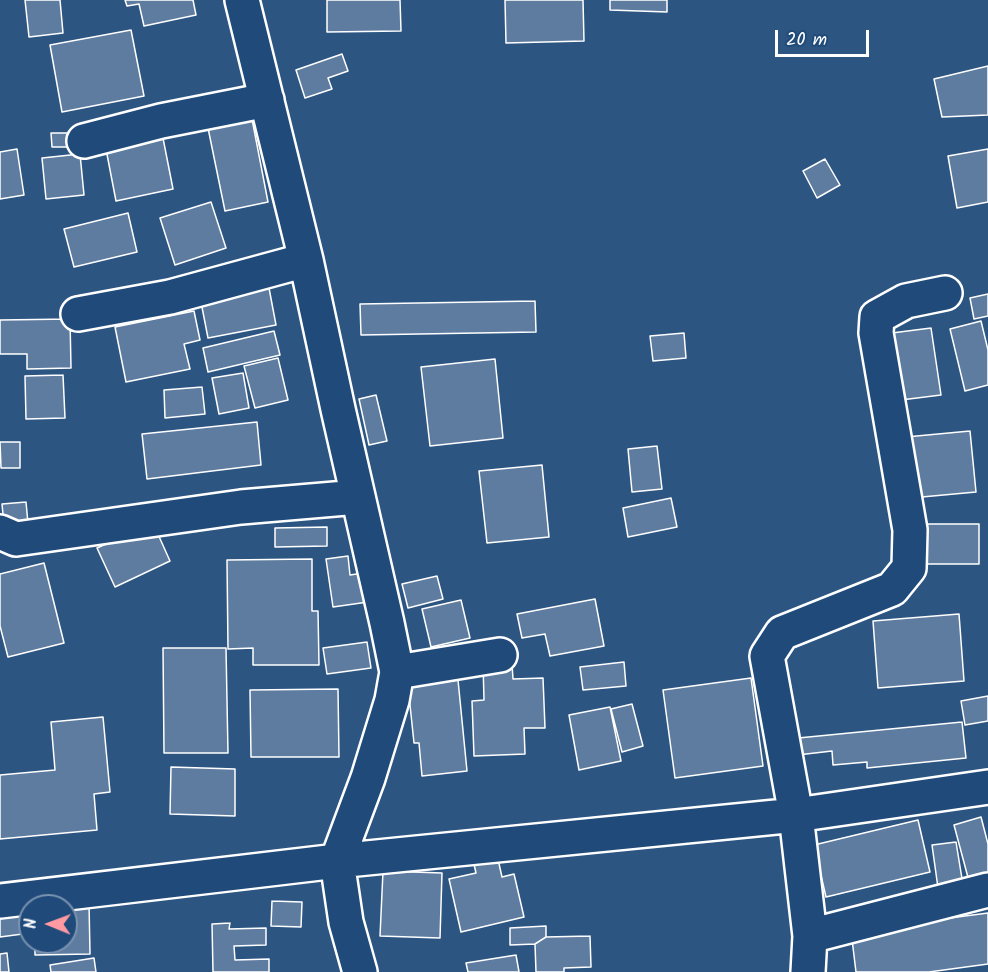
<!DOCTYPE html>
<style>
body{margin:0}
#map{position:relative;width:988px;height:972px;overflow:hidden;background:#2c5582;font-family:Kalam,sans-serif}
canvas{display:block}
.north{position:absolute;left:18px;top:894px;width:60px;height:60px;box-sizing:border-box;background:#1f4a7a;border:2px solid #7992af;border-radius:50%;rotate:271deg;font-size:16px;font-weight:700;line-height:24px;text-align:center;color:#fff}
.north::after{content:'';display:block;margin:auto;width:21px;height:27px;background:#ff9aa2;clip-path:polygon(50% 0,100% 100%,50% 72%,0 100%)}
.scale{position:absolute;left:775px;top:30px;width:94px;height:27px;box-sizing:border-box;border:3px solid #fff;border-top:0;padding-left:8px;font-size:18px;line-height:21px;white-space:nowrap;color:#fff;-webkit-text-stroke:4px #1f4a7a;paint-order:stroke}
</style>
<div id="map">
<canvas width="988" height="972"></canvas>
<div class="north">N</div>
<div class="scale">20 m</div>
</div>
<script>
const c = document.querySelector('canvas').getContext('2d');
c.lineJoin = 'round';
function fill(path, color) { c.fillStyle = color; c.fill(path, 'evenodd'); }
const shape = rows => new Path2D(rows.map(r => 'M' + r).join(''));
function stroke(path, color, width, dash) { c.strokeStyle = color; c.lineWidth = width; c.lineCap = dash ? 'butt' : 'round'; c.setLineDash(dash || []); c.stroke(path); }
const building = shape([
 [25,0,60,0,63,33,29,37,25,0],
 [125,0,193,0,196,15,144,26,139,4,127,6,125,0],
 [327,0,400,0,401,31,327,32,327,0],
 [505,0,583,0,584,41,506,43,505,0],
 [610,0,667,0,667,12,610,10,610,0],
 [131,30,144,96,62,112,50,45,131,30],
 [342,54,348,71,328,78,332,89,305,98,296,70,342,54],
 [988,66,988,115,942,117,934,79,988,66],
 [252,119,268,202,225,211,208,128,252,119],
 [51,133,69,133,69,147,52,147,51,133],
 [162,133,173,189,116,201,105,144,162,133],
 [17,149,24,195,0,199,0,152,17,149],
 [988,149,988,202,957,208,948,156,988,149],
 [80,154,84,195,46,199,42,158,80,154],
 [825,159,840,185,817,198,803,171,825,159],
 [211,202,226,248,175,265,160,218,211,202],
 [128,213,137,252,74,267,64,229,128,213],
 [269,288,276,325,208,338,201,302,269,288],
 [988,294,988,316,974,319,970,298,988,294],
 [535,301,536,332,361,335,360,304,535,301],
 [194,311,200,340,184,344,190,369,126,382,115,327,194,311],
 [70,319,71,368,27,369,27,354,0,354,0,320,70,319],
 [981,321,988,350,988,385,965,391,950,329,981,321],
 [931,328,941,395,893,401,884,334,931,328],
 [274,331,280,355,208,372,203,348,274,331],
 [684,333,686,358,653,361,650,336,684,333],
 [278,358,288,400,255,408,244,366,278,358],
 [495,359,503,438,430,446,421,367,495,359],
 [243,373,249,408,219,414,212,378,243,373],
 [63,375,65,418,26,419,25,376,63,375],
 [202,387,205,414,165,418,164,390,202,387],
 [376,395,387,441,369,445,359,399,376,395],
 [257,422,261,465,147,479,142,434,257,422],
 [970,431,976,492,911,498,906,437,970,431],
 [0,442,20,442,20,468,1,468,0,442],
 [657,446,662,489,632,492,628,449,657,446],
 [542,465,549,537,487,543,479,471,542,465],
 [671,498,677,527,628,537,623,508,671,498],
 [26,502,28,523,4,525,2,504,26,502],
 [153,523,170,561,115,587,97,548,153,523],
 [922,524,979,524,979,564,923,564,922,524],
 [327,527,327,546,275,547,275,528,327,527],
 [348,556,350,575,363,573,368,602,333,607,326,559,348,556],
 [312,559,312,611,318,611,319,665,253,665,253,648,228,649,227,560,312,559],
 [44,563,64,643,8,657,0,626,0,574,44,563],
 [437,576,443,599,408,608,402,584,437,576],
 [595,599,604,646,550,656,545,634,522,638,517,614,595,599],
 [461,600,470,638,431,647,422,609,461,600],
 [959,614,964,681,878,688,873,621,959,614],
 [367,642,371,668,327,674,323,648,367,642],
 [163,648,226,648,228,753,164,753,163,648],
 [624,662,626,686,583,690,580,667,624,662],
 [483,664,512,664,513,679,543,678,545,728,524,728,525,754,474,756,472,701,484,700,483,664],
 [751,678,763,766,675,778,663,690,751,678],
 [458,680,467,771,422,776,419,743,414,743,408,686,458,680],
 [338,689,339,757,251,757,250,690,338,689],
 [988,696,988,721,965,725,961,701,988,696],
 [632,704,643,746,622,752,611,709,632,704],
 [610,707,621,761,579,770,569,715,610,707],
 [103,717,110,792,94,794,97,830,0,839,0,775,55,770,51,722,103,717],
 [962,722,966,758,867,768,867,762,833,765,832,751,789,756,788,739,962,722],
 [171,767,235,769,235,816,170,814,171,767],
 [981,817,988,844,988,880,970,885,954,825,981,817],
 [918,820,930,872,826,897,814,845,918,820],
 [956,842,964,891,939,895,932,845,956,842],
 [495,846,502,877,514,874,524,917,461,932,449,879,476,873,471,851,495,846],
 [383,871,442,873,440,938,380,936,383,871],
 [272,901,302,902,301,927,271,926,272,901],
 [27,902,30,933,0,937,0,905,27,902],
 [89,903,90,954,35,955,35,942,66,942,66,906,89,903],
 [988,913,988,964,929,972,856,972,851,931,988,913],
 [230,923,229,929,266,928,266,945,234,946,235,960,269,959,269,972,213,972,212,924,230,923],
 [546,926,546,937,535,944,510,945,510,928,546,926],
 [590,936,591,967,564,968,564,972,536,972,535,944,546,937,590,936],
 [7,953,9,972,0,972,0,954,7,953],
 [516,955,519,972,468,972,466,963,516,955],
 [94,958,96,972,51,972,50,965,94,958]
]);
const minor = shape([
 [242,0,306,260,338,409,387,623,397,672,392,700,368,778,337,861,346,922,360,972],
 [84,141,161,121,267,100],
 [78,314,170,297,306,260],
 [0,532,16,539,241,507,358,497],
 [397,672,500,655],
 [0,901,337,861,796,815,988,787],
 [810,936,988,890],
 [808,972,810,936,796,815,767,656,782,633,892,589,909,568,910,530,876,333,877,317,906,301,945,293]
]);
fill(building, '#5e7c9f');
stroke(building, '#fff', 1.5);
stroke(minor, '#fff', 38);
stroke(minor, '#1f4a7a', 33);
</script>
